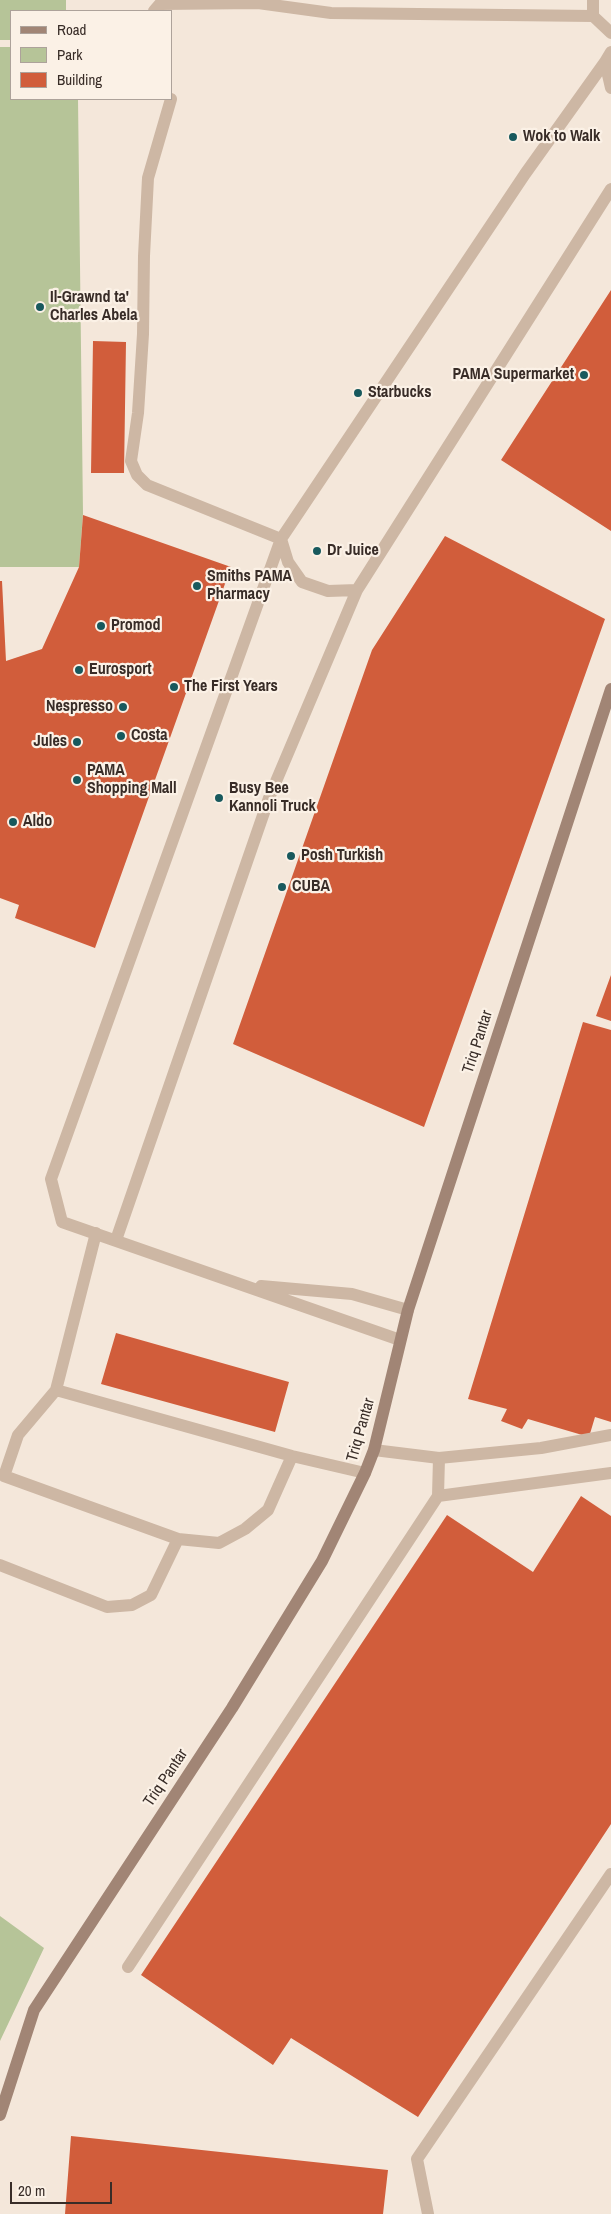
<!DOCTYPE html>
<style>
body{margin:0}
#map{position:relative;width:611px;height:2214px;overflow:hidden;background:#f4e7da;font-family:"Archivo Narrow",sans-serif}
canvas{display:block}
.legend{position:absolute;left:10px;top:10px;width:162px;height:90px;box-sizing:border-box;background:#fbf1e6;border:1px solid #ada29a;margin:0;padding:6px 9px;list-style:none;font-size:15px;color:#382c27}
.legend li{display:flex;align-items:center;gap:10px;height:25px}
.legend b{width:25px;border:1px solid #ada29a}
.scale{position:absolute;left:10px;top:2182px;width:102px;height:22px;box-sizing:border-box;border:2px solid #382c27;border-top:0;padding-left:6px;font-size:15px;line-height:18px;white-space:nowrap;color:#382c27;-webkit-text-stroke:4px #fbf1e6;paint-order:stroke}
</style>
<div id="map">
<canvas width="611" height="2214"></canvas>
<ul class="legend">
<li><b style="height:6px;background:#a18575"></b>Road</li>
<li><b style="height:14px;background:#b6c498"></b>Park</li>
<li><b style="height:14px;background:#d15d3b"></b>Building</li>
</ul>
<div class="scale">20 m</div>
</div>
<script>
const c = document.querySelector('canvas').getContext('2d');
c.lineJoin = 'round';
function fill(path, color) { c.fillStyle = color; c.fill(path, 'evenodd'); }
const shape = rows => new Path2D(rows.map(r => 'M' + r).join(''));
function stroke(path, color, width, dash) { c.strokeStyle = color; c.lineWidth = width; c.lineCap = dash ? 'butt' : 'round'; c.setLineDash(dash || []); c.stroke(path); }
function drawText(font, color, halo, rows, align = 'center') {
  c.font = font + ' "Archivo Narrow",sans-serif'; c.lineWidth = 4.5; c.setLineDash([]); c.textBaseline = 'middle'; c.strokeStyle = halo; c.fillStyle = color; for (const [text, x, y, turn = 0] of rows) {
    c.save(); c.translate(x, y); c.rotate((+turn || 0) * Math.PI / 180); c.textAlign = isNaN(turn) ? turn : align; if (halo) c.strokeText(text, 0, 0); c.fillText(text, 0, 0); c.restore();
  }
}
const green = shape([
 [0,0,66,0,66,11,11,11,11,40,0,40],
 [0,47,11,47,11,99,78,99,83,514,79,567,0,567],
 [0,1916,44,1948,0,2041]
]);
const building = shape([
 [611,290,611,531,501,460],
 [93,341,126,342,124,473,91,473],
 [83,515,231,567,95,948,15,918,19,905,0,898,0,581,2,581,6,661,42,649,79,567],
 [445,536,605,619,424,1127,233,1044,372,650],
 [611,975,611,1021,596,1016],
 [583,1022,611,1030,611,1422,595,1417,589,1437,528,1419,522,1429,501,1421,507,1409,468,1399],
 [116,1333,289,1382,275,1432,101,1384],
 [581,1496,611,1516,611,1824,418,2117,291,2038,273,2065,141,1975,447,1515,533,1572],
 [71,2136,388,2170,383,2214,65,2214]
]);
const service = shape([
 [593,0,593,16,611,33],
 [154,11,160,4,258,3,331,13,593,16],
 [611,52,605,62,611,88],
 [171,99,148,178,144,256,143,334,138,413,131,461,137,475,147,485,281,539,288,562,302,582,328,591,357,590],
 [96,1233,56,1390,18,1435,4,1476,178,1539,219,1543,245,1529,268,1510,292,1456],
 [116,1240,269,798,357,590,611,189],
 [261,1286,352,1294,408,1310],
 [400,1340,62,1222,51,1179,281,539,525,174,605,62],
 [56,1390,292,1456,365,1473],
 [438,1496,439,1458],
 [0,1565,107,1607,132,1605,151,1595,178,1539],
 [128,1967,438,1496,611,1473],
 [428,2214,417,2159,611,1874]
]);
const minor = shape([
 [374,1450,439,1458,541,1448,611,1435]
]);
const secondary = shape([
 [0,2115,34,2010,232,1708,322,1561,365,1473,374,1450,408,1310,611,689]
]);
const markers = [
 [513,137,5,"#18595d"],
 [40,307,5,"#18595d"],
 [584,375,5,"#18595d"],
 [358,393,5,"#18595d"],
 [317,551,5,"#18595d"],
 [197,586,5,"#18595d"],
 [101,626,5,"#18595d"],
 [79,670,5,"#18595d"],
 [174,687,5,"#18595d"],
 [123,707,5,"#18595d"],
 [121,736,5,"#18595d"],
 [77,742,5,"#18595d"],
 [77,780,5,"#18595d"],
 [219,798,5,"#18595d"],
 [13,822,5,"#18595d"],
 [291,856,5,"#18595d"],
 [282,887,5,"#18595d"]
];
const poiNames = [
 ["Wok to Walk",523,137],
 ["Il-Grawnd ta'",50,298],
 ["Charles Abela",50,316],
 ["PAMA Supermarket",574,375,"right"],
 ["Starbucks",368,393],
 ["Dr Juice",327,551],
 ["Smiths PAMA",207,577],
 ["Pharmacy",207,595],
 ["Promod",111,626],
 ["Eurosport",89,670],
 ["The First Years",184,687],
 ["Nespresso",113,707,"right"],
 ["Costa",131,736],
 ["Jules",67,742,"right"],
 ["PAMA",87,771],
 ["Shopping Mall",87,789],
 ["Busy Bee",229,789],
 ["Kannoli Truck",229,807],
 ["Aldo",23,822],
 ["Posh Turkish",301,856],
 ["CUBA",292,887]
];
const streetNames = [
 ["Triq Pantar",478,1042,-72],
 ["Triq Pantar",361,1430,-74],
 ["Triq Pantar",166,1778,-56]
];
fill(green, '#b6c498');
fill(building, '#d15d3b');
stroke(service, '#cdb7a4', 12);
stroke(minor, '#cdb7a4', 12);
stroke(secondary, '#a18575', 12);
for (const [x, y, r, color] of markers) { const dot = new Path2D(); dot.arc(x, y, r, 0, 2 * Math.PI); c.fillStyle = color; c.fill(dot); stroke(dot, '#fbf1e6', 2); }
drawText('bold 16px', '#382c27', '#fbf1e6', poiNames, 'left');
drawText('16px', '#382c27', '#fbf1e6', streetNames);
</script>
